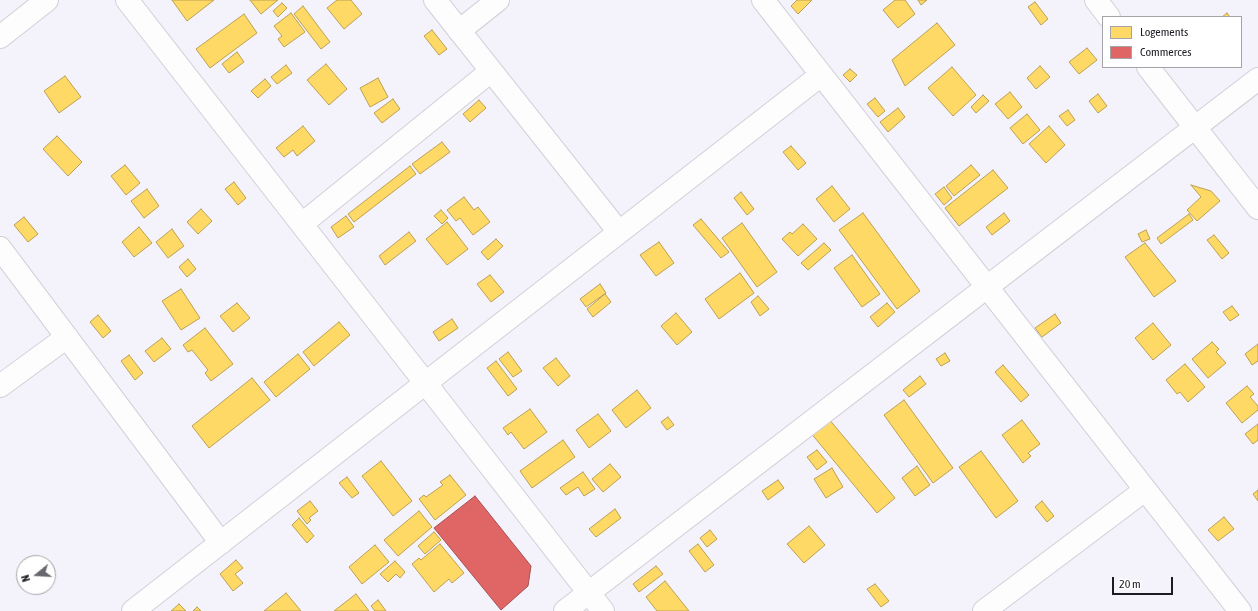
<!DOCTYPE html>
<style>
body{margin:0}
#map{position:relative;width:1258px;height:611px;overflow:hidden;background:#f4f2fa;font-family:"Asap Condensed",sans-serif}
canvas{display:block}
.legend{position:absolute;left:1102px;top:16px;width:140px;height:52px;box-sizing:border-box;background:#fff;border:1px solid #a5a3a7;margin:0;padding:5px 7px;list-style:none;font-size:12px;color:#1d1a22}
.legend li{display:flex;align-items:center;gap:8px;height:20px}
.legend b{width:20px;border:1px solid #a5a3a7}
.north{position:absolute;left:16px;top:555px;width:40px;height:40px;box-sizing:border-box;background:#fff;border:1px solid #a5a3a7;border-radius:50%;rotate:252deg;font-size:11px;font-weight:700;line-height:16px;text-align:center;color:#1d1a22}
.north::after{content:'';display:block;margin:auto;width:14px;height:18px;background:#68666e;clip-path:polygon(50% 0,100% 100%,50% 72%,0 100%)}
.scale{position:absolute;left:1112px;top:577px;width:61px;height:18px;box-sizing:border-box;border:2px solid #1d1a22;border-top:0;padding-left:5px;font-size:12px;line-height:14px;white-space:nowrap;color:#1d1a22;-webkit-text-stroke:3px #fff;paint-order:stroke}
</style>
<div id="map">
<canvas width="1258" height="611"></canvas>
<ul class="legend">
<li><b style="height:11px;background:#ffd966"></b>Logements</li>
<li><b style="height:11px;background:#e06666"></b>Commerces</li>
</ul>
<div class="north">N</div>
<div class="scale">20 m</div>
</div>
<script>
const c = document.querySelector('canvas').getContext('2d');
c.lineJoin = 'round';
function fill(path, color) { c.fillStyle = color; c.fill(path, 'evenodd'); }
const shape = rows => new Path2D(rows.map(r => 'M' + r).join(''));
function stroke(path, color, width, dash) { c.strokeStyle = color; c.lineWidth = width; c.lineCap = dash ? 'butt' : 'round'; c.setLineDash(dash || []); c.stroke(path); }
const homes = shape([
 [172,0,214,0,187,21,172,0],
 [250,0,278,0,261,14,250,0],
 [337,0,351,0,362,14,344,29,327,8,337,0],
 [797,0,812,0,798,14,791,6,797,0],
 [895,0,905,0,915,14,898,28,883,10,895,0],
 [918,0,927,0,921,5,918,0],
 [1035,2,1048,19,1041,25,1028,7,1035,2],
 [282,3,287,8,278,17,273,11,282,3],
 [303,6,330,42,321,49,294,14,303,6],
 [291,13,305,32,284,47,278,39,282,36,274,26,291,13],
 [1227,13,1230,17,1222,17,1227,13],
 [244,14,257,33,210,68,196,49,244,14],
 [937,23,955,45,905,86,892,60,937,23],
 [432,30,447,49,439,55,424,36,432,30],
 [1087,48,1097,60,1079,74,1069,62,1087,48],
 [237,52,244,62,229,73,222,64,237,52],
 [326,64,347,89,329,105,307,80,326,64],
 [286,65,292,73,277,84,271,77,286,65],
 [1040,66,1050,77,1036,89,1027,78,1040,66],
 [952,67,976,95,953,116,928,88,952,67],
 [850,69,857,75,850,82,843,75,850,69],
 [65,76,81,97,59,113,44,91,65,76],
 [378,78,388,97,370,107,360,88,378,78],
 [265,79,271,86,258,98,251,91,265,79],
 [1010,92,1022,107,1008,119,995,104,1010,92],
 [1098,94,1107,106,1098,113,1089,101,1098,94],
 [983,95,989,101,976,113,971,107,983,95],
 [875,98,885,111,878,117,867,104,875,98],
 [393,99,400,109,382,123,374,113,393,99],
 [479,100,486,108,470,122,463,114,479,100],
 [898,108,905,117,888,132,880,122,898,108],
 [1068,110,1075,120,1067,126,1059,116,1068,110],
 [1027,114,1040,130,1023,144,1010,128,1027,114],
 [303,126,315,141,297,156,293,150,284,157,276,148,303,126],
 [1049,126,1065,145,1046,163,1029,144,1049,126],
 [57,136,82,162,68,176,43,149,57,136],
 [442,142,450,152,420,174,412,164,442,142],
 [791,146,806,163,798,170,783,152,791,146],
 [125,165,140,183,126,195,111,176,125,165],
 [971,165,980,175,954,196,946,186,971,165],
 [410,166,416,174,354,222,348,214,410,166],
 [993,170,1008,188,959,226,945,208,993,170],
 [234,182,246,198,238,205,225,189,234,182],
 [1191,185,1211,191,1220,201,1197,221,1187,210,1201,197,1191,185],
 [832,186,850,209,834,222,816,199,832,186],
 [944,187,952,198,944,205,935,194,944,187],
 [147,189,159,206,144,218,131,201,147,189],
 [741,192,754,209,747,215,734,198,741,192],
 [464,197,474,210,478,207,490,222,473,235,460,218,456,221,447,210,464,197],
 [201,209,212,221,198,234,187,222,201,209],
 [441,210,448,218,442,224,434,216,441,210],
 [863,213,920,291,897,309,839,230,863,213],
 [1004,213,1010,221,992,235,986,227,1004,213],
 [1189,214,1193,220,1161,244,1157,238,1189,214],
 [346,216,354,227,338,238,331,227,346,216],
 [24,217,38,234,28,242,14,225,24,217],
 [701,219,729,252,721,258,693,225,701,219],
 [447,222,468,249,447,265,426,239,447,222],
 [742,223,777,272,757,287,722,238,742,223],
 [803,224,817,239,798,256,782,239,790,232,792,234,803,224],
 [139,227,152,243,134,257,122,242,139,227],
 [172,229,184,246,168,258,156,242,172,229],
 [1146,230,1150,239,1142,242,1138,234,1146,230],
 [409,232,416,241,385,265,379,256,409,232],
 [1214,235,1229,253,1222,259,1207,240,1214,235],
 [496,239,503,246,488,260,481,252,496,239],
 [659,242,674,263,656,276,640,255,659,242],
 [824,243,831,250,808,270,801,263,824,243],
 [1145,243,1176,281,1154,297,1125,257,1145,243],
 [852,255,880,294,862,307,834,268,852,255],
 [188,259,196,269,187,277,179,267,188,259],
 [740,273,754,293,719,319,705,299,740,273],
 [490,275,504,292,491,302,477,284,490,275],
 [600,284,606,293,586,307,580,299,600,284],
 [181,289,200,318,181,330,162,301,181,289],
 [605,294,611,302,593,317,587,309,605,294],
 [758,296,769,309,760,316,751,302,758,296],
 [237,303,250,318,233,332,220,316,237,303],
 [887,303,895,312,878,327,870,317,887,303],
 [1232,306,1239,315,1230,321,1223,312,1232,306],
 [676,313,692,332,677,345,661,326,676,313],
 [1055,314,1061,323,1042,337,1035,328,1055,314],
 [98,315,111,331,103,338,90,322,98,315],
 [452,319,458,328,439,341,433,332,452,319],
 [339,322,350,335,314,366,303,352,339,322],
 [1153,323,1171,345,1153,360,1135,338,1153,323],
 [205,328,233,364,211,381,205,373,208,370,192,350,188,352,183,345,205,328],
 [162,338,171,349,154,362,145,351,162,338],
 [1212,342,1219,349,1216,352,1226,363,1208,378,1192,359,1212,342],
 [1258,344,1258,361,1252,365,1245,354,1258,344],
 [508,352,522,371,513,377,499,359,508,352],
 [945,353,950,361,941,366,936,359,945,353],
 [298,354,310,369,276,397,264,382,298,354],
 [129,355,143,373,135,380,121,361,129,355],
 [556,358,570,376,558,386,543,368,556,358],
 [496,361,517,389,508,396,487,368,496,361],
 [1185,364,1205,387,1188,402,1180,392,1177,394,1166,380,1185,364],
 [1003,365,1029,395,1021,402,995,372,1003,365],
 [920,376,926,384,909,397,903,390,920,376],
 [252,378,270,400,209,448,192,426,252,378],
 [1247,386,1254,394,1250,397,1258,406,1258,410,1242,423,1226,403,1247,386],
 [637,390,651,408,626,428,612,410,637,390],
 [904,400,953,468,933,483,884,415,904,400],
 [530,409,547,432,524,449,511,432,508,435,503,428,530,409],
 [598,414,611,431,589,448,576,430,598,414],
 [668,417,674,425,667,430,661,422,668,417],
 [828,418,895,498,877,513,810,432,828,418],
 [1022,420,1040,444,1028,453,1031,456,1023,463,1002,435,1022,420],
 [1258,424,1258,440,1253,444,1245,434,1258,424],
 [563,440,575,457,532,488,520,471,563,440],
 [817,450,827,462,817,470,807,457,817,450],
 [981,451,1018,501,996,518,959,467,981,451],
 [381,461,412,501,393,516,362,476,381,461],
 [610,464,621,477,603,492,592,479,610,464],
 [917,466,930,485,915,496,902,478,917,466],
 [832,468,843,487,826,498,814,479,832,468],
 [583,472,595,489,584,496,578,487,566,495,560,488,583,472],
 [450,475,466,495,435,520,419,499,424,495,426,497,443,485,440,482,450,475],
 [347,477,359,493,352,498,339,483,347,477],
 [778,480,784,488,768,500,762,491,778,480],
 [1258,490,1258,501,1253,494,1258,490],
 [310,501,318,511,309,518,311,520,307,524,297,511,310,501],
 [1042,501,1054,516,1047,522,1035,507,1042,501],
 [615,509,621,518,596,537,589,529,615,509],
 [419,511,432,527,398,556,384,540,419,511],
 [1224,517,1234,529,1218,541,1208,530,1224,517],
 [299,518,314,536,307,543,292,525,299,518],
 [809,526,825,545,804,563,787,544,809,526],
 [710,530,717,539,707,547,700,538,710,530],
 [434,532,441,540,425,554,418,546,434,532],
 [440,544,464,573,452,583,449,579,434,592,412,564,419,558,421,560,440,544],
 [698,544,714,565,705,572,689,551,698,544],
 [375,545,389,562,362,584,349,567,375,545],
 [236,560,243,568,235,574,243,583,233,591,220,574,236,560],
 [395,561,405,572,400,578,396,574,388,582,380,574,395,561],
 [656,566,663,574,639,592,633,584,656,566],
 [665,581,689,611,657,611,646,597,665,581],
 [875,584,889,601,881,607,867,589,875,584],
 [286,593,301,611,264,611,286,593],
 [356,594,369,611,334,611,356,594],
 [378,600,386,611,375,611,371,606,378,600],
 [179,604,186,611,171,611,179,604],
 [197,607,201,611,193,611,197,607]
]);
const shops = shape([
 [475,496,531,566,528,586,501,610,434,528,475,496]
]);
const minor = shape([
 [127,0,603,611],
 [435,0,619,232],
 [763,0,1240,611],
 [1096,0,1109,17],
 [459,31,498,0],
 [0,37,47,0],
 [1148,67,1258,208],
 [302,224,491,71],
 [0,248,221,543],
 [0,386,67,337],
 [133,611,821,75],
 [565,611,1258,79],
 [984,611,1145,490]
]);
fill(homes, '#ffd966');
stroke(homes, '#bba052', 1);
fill(shops, '#e06666');
stroke(shops, '#a64f52', 1);
stroke(minor, '#d2cfd8', 24);
stroke(minor, '#fdfdfe', 22);
</script>
